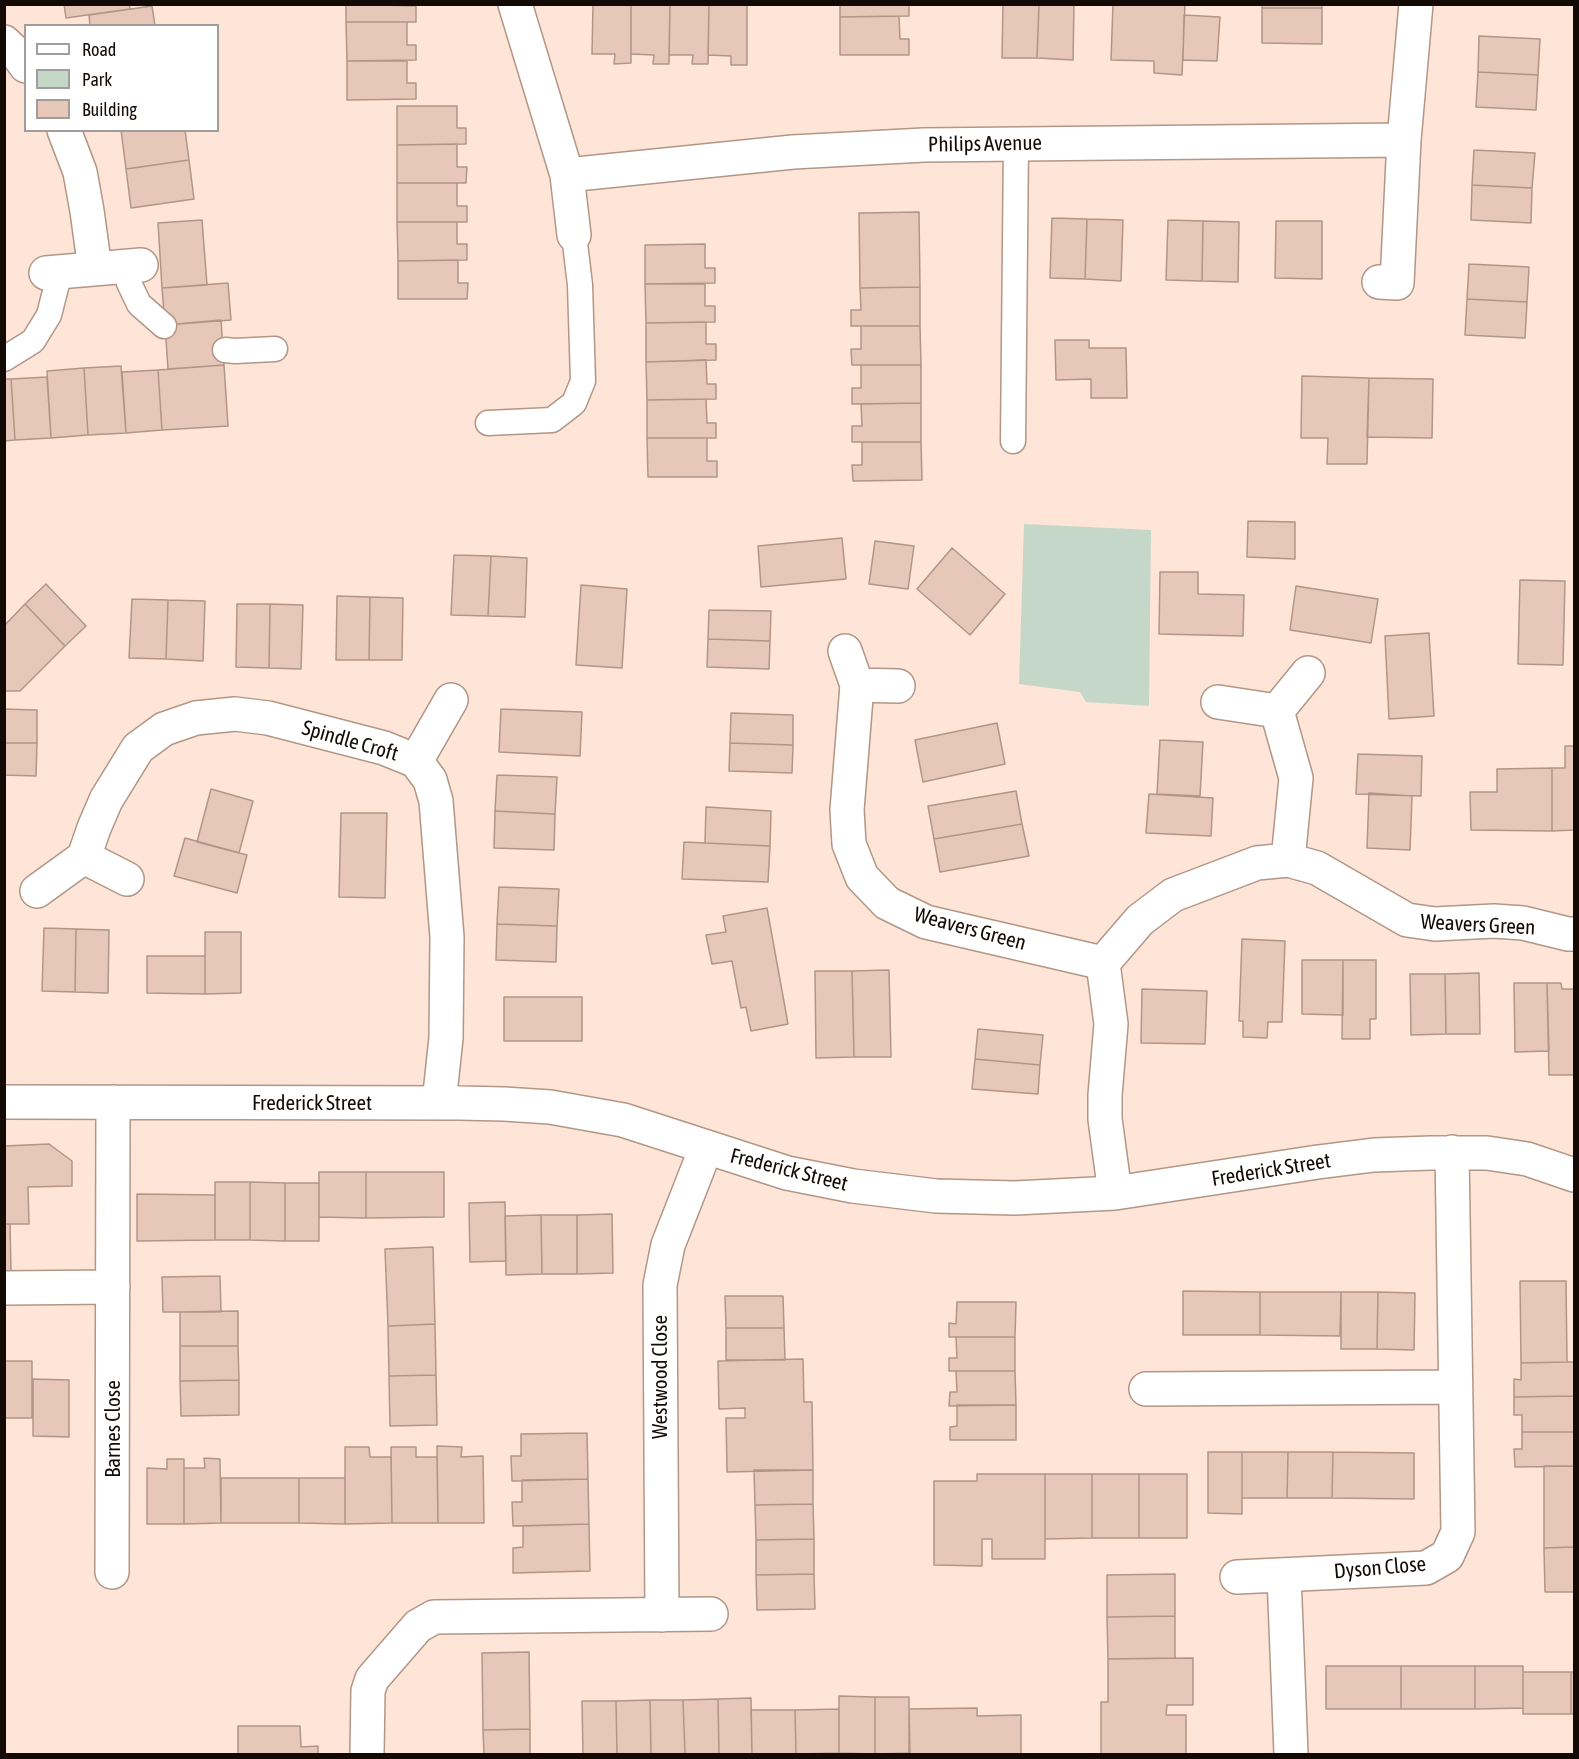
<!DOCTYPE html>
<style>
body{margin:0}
#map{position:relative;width:1579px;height:1759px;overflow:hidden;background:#fee5d8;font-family:"Asap Condensed",sans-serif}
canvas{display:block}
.frame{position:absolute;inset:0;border:6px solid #130a05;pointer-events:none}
.legend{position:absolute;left:24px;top:24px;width:195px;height:108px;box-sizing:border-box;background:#fff;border:2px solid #a19d9b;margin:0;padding:8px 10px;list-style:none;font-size:18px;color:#130a05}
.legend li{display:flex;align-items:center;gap:12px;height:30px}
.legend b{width:30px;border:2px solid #a19d9b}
</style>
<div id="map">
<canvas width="1579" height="1759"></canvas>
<div class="frame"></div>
<ul class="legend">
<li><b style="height:8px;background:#fff"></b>Road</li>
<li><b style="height:16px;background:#c4d7c9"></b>Park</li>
<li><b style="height:16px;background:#e7c8b8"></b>Building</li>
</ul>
</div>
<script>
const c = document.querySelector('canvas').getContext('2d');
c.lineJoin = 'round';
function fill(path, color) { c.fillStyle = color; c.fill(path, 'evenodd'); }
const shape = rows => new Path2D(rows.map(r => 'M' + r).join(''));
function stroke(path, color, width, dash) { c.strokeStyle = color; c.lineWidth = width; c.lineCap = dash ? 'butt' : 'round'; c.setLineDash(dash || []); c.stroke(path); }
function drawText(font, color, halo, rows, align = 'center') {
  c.font = font + ' "Asap Condensed",sans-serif'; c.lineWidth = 4.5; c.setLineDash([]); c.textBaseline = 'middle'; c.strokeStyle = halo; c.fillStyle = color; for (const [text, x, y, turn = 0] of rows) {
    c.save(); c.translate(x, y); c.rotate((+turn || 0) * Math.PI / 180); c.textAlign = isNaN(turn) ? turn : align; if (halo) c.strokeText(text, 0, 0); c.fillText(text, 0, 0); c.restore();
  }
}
const green = shape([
 [1024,524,1151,530,1149,706,1086,702,1080,692,1019,684]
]);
const building = shape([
 [64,4,129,4,130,9,66,18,64,4],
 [346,4,416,6,416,22,346,22,346,4],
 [593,4,631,4,631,63,614,64,615,54,592,54,593,4],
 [631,4,670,4,669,64,653,64,654,55,631,54,631,4],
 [670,4,709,4,708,64,692,64,693,55,669,55,670,4],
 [709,4,747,4,747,65,731,65,731,56,708,55,709,4],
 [840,4,909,4,909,16,840,17,840,4],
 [1003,4,1039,4,1037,58,1002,58,1003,4],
 [1039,4,1074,4,1073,60,1037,58,1039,4],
 [1113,4,1185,4,1182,75,1154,73,1154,61,1111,60,1113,4],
 [1262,4,1322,4,1322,8,1262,8,1262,4],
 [152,6,155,26,90,26,89,15,152,6],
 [1262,8,1322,8,1322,44,1262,43,1262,8],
 [1184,15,1220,17,1217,61,1183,60,1184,15],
 [899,16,900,39,909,39,909,55,840,55,840,17,899,16],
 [346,22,407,22,407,45,416,45,416,60,347,61,346,22],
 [1479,36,1540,39,1538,75,1478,72,1479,36],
 [347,61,407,61,407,83,416,83,416,99,347,100,347,61],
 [1478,72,1538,75,1536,110,1476,107,1478,72],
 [397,106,457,106,457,128,466,128,466,144,397,145,397,106],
 [121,130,185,130,189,160,126,169,121,130],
 [457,144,457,167,467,167,466,183,397,183,397,145,457,144],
 [1474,150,1535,153,1532,188,1472,185,1474,150],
 [189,160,194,199,131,208,126,169,189,160],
 [397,183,457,183,457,206,467,206,467,222,397,222,397,183],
 [1472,185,1532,188,1531,223,1471,220,1472,185],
 [919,212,920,287,860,288,859,213,919,212],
 [1052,218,1087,219,1085,279,1050,278,1052,218],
 [1087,219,1123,220,1121,281,1085,279,1087,219],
 [202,220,207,285,162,288,158,223,202,220],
 [1168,220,1203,221,1202,281,1166,280,1168,220],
 [1203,221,1239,222,1238,282,1202,281,1203,221],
 [1276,221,1322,221,1322,279,1275,278,1276,221],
 [397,222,457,222,457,244,467,244,467,260,398,261,397,222],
 [705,244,705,268,715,268,715,283,645,284,645,245,705,244],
 [458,260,458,283,468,283,467,299,398,299,398,261,458,260],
 [1469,264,1529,267,1527,302,1467,299,1469,264],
 [228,283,231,320,165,325,162,288,228,283],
 [645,284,705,284,705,306,715,306,715,322,646,323,645,284],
 [920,287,920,326,851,326,851,310,861,310,860,288,920,287],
 [1467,299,1527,302,1525,338,1465,335,1467,299],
 [221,320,224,365,168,369,165,325,221,320],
 [706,322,706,344,716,344,716,360,646,362,646,323,706,322],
 [861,326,920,326,921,365,852,365,851,349,861,349,861,326],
 [1055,340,1089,340,1089,348,1126,348,1127,398,1091,398,1091,379,1056,380,1055,340],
 [706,360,707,384,716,384,716,399,647,400,646,362,706,360],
 [224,365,228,426,162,430,158,370,224,365],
 [861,365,921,365,921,403,852,404,852,388,861,388,861,365],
 [121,366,126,433,88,435,84,368,121,366],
 [84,368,88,435,51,438,47,371,84,368],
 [158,370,162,430,126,433,122,372,158,370],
 [1302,376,1369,378,1367,464,1327,464,1328,438,1301,438,1302,376],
 [47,377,51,438,15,440,11,379,47,377],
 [1369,378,1433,379,1432,438,1367,437,1369,378],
 [4,379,11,379,15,440,4,441,4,379],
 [706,399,707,423,716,423,716,438,647,438,647,400,706,399],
 [921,403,921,442,852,442,852,426,862,426,861,404,921,403],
 [647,438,707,438,707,461,717,461,717,477,648,477,647,438],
 [862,442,921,442,922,480,853,481,852,465,862,465,862,442],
 [1248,521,1295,522,1295,559,1247,557,1248,521],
 [842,538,846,579,761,587,758,546,842,538],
 [875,541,914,546,908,589,869,584,875,541],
 [952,548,1005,594,970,635,917,589,952,548],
 [454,555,491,556,488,616,451,615,454,555],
 [491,556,527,558,525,617,488,616,491,556],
 [1160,572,1198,572,1198,594,1244,595,1243,636,1159,634,1160,572],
 [1520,580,1565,581,1563,665,1518,664,1520,580],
 [46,584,86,626,65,646,25,604,46,584],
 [581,585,627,589,622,668,576,665,581,585],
 [1296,586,1378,599,1371,643,1290,630,1296,586],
 [337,596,370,597,369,660,336,660,337,596],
 [370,597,403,598,402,660,369,660,370,597],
 [132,599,168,600,166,659,129,658,132,599],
 [168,600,205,601,203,661,166,659,168,600],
 [25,604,65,646,20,691,4,691,4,626,25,604],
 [237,604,270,604,269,668,236,667,237,604],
 [270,604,303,605,301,669,269,668,270,604],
 [709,610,771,611,770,641,708,639,709,610],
 [1429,633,1434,716,1389,719,1385,636,1429,633],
 [708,639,770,641,769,669,707,667,708,639],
 [4,709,37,710,37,743,4,743,4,709],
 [501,709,582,712,580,756,499,752,501,709],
 [731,713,793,715,793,745,730,743,731,713],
 [997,723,1005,764,923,782,915,740,997,723],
 [1160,740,1203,742,1200,796,1157,794,1160,740],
 [4,743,37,743,36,776,4,775,4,743],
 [730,743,793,745,792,773,729,771,730,743],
 [1565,746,1574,746,1574,830,1552,831,1552,768,1565,768,1565,746],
 [1358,754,1422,756,1421,796,1356,794,1358,754],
 [1552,768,1552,831,1471,830,1470,792,1497,792,1497,769,1552,768],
 [497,775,557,777,555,814,495,811,497,775],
 [211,789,253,801,239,853,197,842,211,789],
 [1016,791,1022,824,934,839,928,806,1016,791],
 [1369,793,1412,796,1410,850,1367,848,1369,793],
 [1149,794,1213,798,1211,836,1146,833,1149,794],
 [706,807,771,811,770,846,705,843,706,807],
 [495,811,555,814,554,850,494,848,495,811],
 [341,813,387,813,385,898,339,897,341,813],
 [1022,824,1029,856,940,872,934,839,1022,824],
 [185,838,247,855,237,893,174,876,185,838],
 [684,842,770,846,768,882,682,879,684,842],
 [499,887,559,889,557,926,497,924,499,887],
 [767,908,788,1024,751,1031,746,1007,741,1008,732,961,712,964,706,935,726,932,723,916,767,908],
 [497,924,557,926,556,962,496,960,497,924],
 [44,928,76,929,75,992,42,991,44,928],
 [76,929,109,930,108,993,75,992,76,929],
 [205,932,241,932,241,993,205,994,205,932],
 [1242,939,1285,941,1282,1022,1268,1022,1267,1038,1243,1037,1243,1021,1239,1021,1242,939],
 [147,956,205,956,205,994,147,993,147,956],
 [1302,960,1343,960,1343,1015,1302,1014,1302,960],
 [1343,960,1376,960,1376,1019,1370,1019,1370,1039,1342,1039,1343,960],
 [889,970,891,1057,854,1057,852,971,889,970],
 [815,971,852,971,854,1057,816,1058,815,971],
 [1479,973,1480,1034,1446,1034,1445,974,1479,973],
 [1410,974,1445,974,1446,1034,1411,1035,1410,974],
 [1514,983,1547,983,1549,1051,1515,1052,1514,983],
 [1547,983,1561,983,1562,989,1574,989,1574,1075,1549,1075,1547,983],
 [1142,989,1207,991,1205,1044,1141,1043,1142,989],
 [504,997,582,997,582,1041,504,1041,504,997],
 [978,1029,1043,1035,1040,1065,975,1059,978,1029],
 [975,1059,1040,1065,1038,1094,972,1089,975,1059],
 [49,1144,72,1161,72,1186,28,1187,29,1224,4,1224,4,1146,49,1144],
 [319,1172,366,1172,366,1218,319,1217,319,1172],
 [366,1172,444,1172,444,1217,366,1218,366,1172],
 [215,1182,250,1182,250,1240,215,1240,215,1182],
 [250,1182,285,1183,285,1241,250,1240,250,1182],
 [285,1183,319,1183,319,1241,285,1241,285,1183],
 [137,1194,215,1195,215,1240,137,1241,137,1194],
 [505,1202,506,1261,470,1262,469,1203,505,1202],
 [612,1214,613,1273,577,1274,577,1215,612,1214],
 [541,1215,577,1215,577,1274,542,1274,541,1215],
 [541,1215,542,1274,506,1275,505,1216,541,1215],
 [4,1224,10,1224,11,1272,4,1272,4,1224],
 [433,1247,435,1324,388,1326,385,1249,433,1247],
 [220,1276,221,1312,163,1312,162,1277,220,1276],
 [1520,1281,1566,1281,1567,1362,1521,1363,1520,1281],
 [1183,1291,1260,1292,1260,1335,1183,1335,1183,1291],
 [1260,1292,1341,1292,1340,1336,1260,1335,1260,1292],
 [1341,1292,1378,1292,1377,1349,1341,1349,1341,1292],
 [1378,1292,1415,1293,1414,1350,1377,1349,1378,1292],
 [725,1296,783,1296,784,1328,726,1328,725,1296],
 [957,1302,1016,1302,1015,1337,949,1337,949,1323,956,1324,957,1302],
 [238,1311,238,1346,180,1346,180,1312,238,1311],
 [435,1324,436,1375,389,1376,388,1326,435,1324],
 [726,1328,784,1328,785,1360,726,1360,726,1328],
 [956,1337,1015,1337,1015,1371,949,1371,949,1358,957,1358,956,1337],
 [180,1346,238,1346,239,1380,180,1381,180,1346],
 [803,1359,804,1402,812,1402,813,1470,727,1472,726,1418,745,1418,745,1408,719,1409,718,1361,803,1359],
 [4,1361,32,1361,32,1418,4,1418,4,1361],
 [1567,1362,1574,1362,1574,1396,1514,1397,1514,1379,1521,1380,1521,1363,1567,1362],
 [956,1371,1015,1371,1016,1405,949,1406,950,1392,957,1392,956,1371],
 [436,1375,437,1425,390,1426,389,1376,436,1375],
 [33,1379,69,1380,69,1437,33,1436,33,1379],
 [239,1380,239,1415,181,1416,180,1381,239,1380],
 [1574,1396,1574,1432,1522,1432,1522,1415,1514,1415,1514,1397,1574,1396],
 [957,1405,1016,1405,1016,1440,950,1440,950,1427,957,1426,957,1405],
 [1522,1432,1574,1432,1574,1466,1515,1467,1514,1449,1522,1449,1522,1432],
 [587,1433,588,1479,512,1481,511,1456,521,1456,521,1434,587,1433],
 [437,1446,462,1447,461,1457,483,1456,484,1523,438,1523,437,1446],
 [345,1447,369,1447,370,1457,391,1457,392,1523,345,1524,345,1447],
 [391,1447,416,1447,416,1457,437,1457,438,1523,392,1523,391,1447],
 [1208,1452,1242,1452,1242,1514,1208,1513,1208,1452],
 [1242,1452,1288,1452,1287,1498,1242,1498,1242,1452],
 [1288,1452,1333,1452,1332,1498,1287,1498,1288,1452],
 [1333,1452,1414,1453,1414,1499,1332,1498,1333,1452],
 [204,1458,220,1459,221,1523,184,1524,184,1468,205,1468,204,1458],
 [167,1459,184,1459,184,1524,147,1524,147,1468,167,1469,167,1459],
 [1544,1466,1574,1466,1574,1547,1544,1548,1544,1466],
 [754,1470,813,1470,813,1504,755,1505,754,1470],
 [977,1474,1045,1474,1045,1559,992,1559,992,1539,982,1539,982,1566,934,1565,934,1481,977,1481,977,1474],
 [1045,1474,1092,1474,1092,1538,1045,1539,1045,1474],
 [1092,1474,1139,1474,1139,1538,1092,1538,1092,1474],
 [1139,1474,1187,1474,1187,1538,1139,1538,1139,1474],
 [221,1478,299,1478,299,1523,221,1523,221,1478],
 [299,1478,345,1478,345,1524,299,1523,299,1478],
 [588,1479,589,1524,513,1526,512,1502,522,1502,522,1480,588,1479],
 [813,1504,814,1539,756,1540,755,1505,813,1504],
 [589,1524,590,1571,513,1573,513,1548,523,1547,523,1526,589,1524],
 [814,1539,814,1574,756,1575,756,1540,814,1539],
 [1574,1547,1574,1592,1545,1592,1544,1548,1574,1547],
 [814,1574,815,1609,757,1610,756,1575,814,1574],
 [1175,1574,1175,1616,1107,1617,1107,1575,1175,1574],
 [1175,1616,1175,1658,1108,1659,1107,1617,1175,1616],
 [529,1652,530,1729,483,1730,482,1653,529,1652],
 [1193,1658,1193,1705,1167,1705,1166,1715,1186,1715,1186,1754,1101,1754,1101,1702,1108,1702,1108,1659,1193,1658],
 [1326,1666,1401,1666,1401,1709,1326,1709,1326,1666],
 [1401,1666,1475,1666,1475,1709,1401,1709,1401,1666],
 [1475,1666,1523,1666,1523,1708,1475,1709,1475,1666],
 [1523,1672,1571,1672,1571,1714,1523,1714,1523,1672],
 [1571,1672,1574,1672,1574,1714,1571,1714,1571,1672],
 [839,1696,875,1697,875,1754,839,1753,839,1696],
 [875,1697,909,1697,909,1753,875,1754,875,1697],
 [751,1698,752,1754,719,1754,718,1699,751,1698],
 [718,1699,719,1754,685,1754,683,1700,718,1699],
 [650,1700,683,1700,685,1754,651,1754,650,1700],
 [650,1700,651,1754,617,1754,616,1701,650,1700],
 [582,1701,616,1701,617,1754,583,1754,582,1701],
 [977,1708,977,1716,1021,1715,1021,1754,910,1754,909,1709,977,1708],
 [839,1709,839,1753,796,1754,795,1710,839,1709],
 [751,1710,795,1710,796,1754,752,1754,751,1710],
 [238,1726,300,1726,301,1747,318,1746,318,1754,238,1754,238,1726],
 [530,1729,530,1754,484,1754,483,1730,530,1729]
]);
const lane = shape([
 [127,267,129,283,139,304,164,326],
 [225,350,235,351,275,349],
 [4,359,33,341,49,315,60,272],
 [488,423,552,420,574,403,583,381,580,285,574,235],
 [1013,441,1016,144]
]);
const street = shape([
 [515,4,567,175,574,235],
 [4,42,17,54,26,66],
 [64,130,80,172,87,211,95,269],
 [567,175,793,152,924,145,1404,140],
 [46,273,141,265],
 [1379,282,1397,283,1404,140,1416,4],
 [845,651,857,685,898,686],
 [857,685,847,810,849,844,862,877,887,903,926,922,1103,963,1140,920,1173,895,1257,863,1288,860,1317,868,1407,920,1435,924,1494,921,1523,923,1568,934,1574,934],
 [1218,702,1277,711,1308,673],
 [1277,711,1296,778,1288,860],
 [416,761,451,700],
 [84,857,94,828,106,800,138,748,164,729,196,718,235,714,268,718,384,748,416,761,430,780,436,801,447,937,446,1038,439,1103],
 [37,891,84,857,127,879],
 [1103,963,1111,1024,1105,1095,1105,1119,1115,1193],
 [4,1102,459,1103,504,1104,550,1107,623,1120,787,1173,853,1186,936,1196,1015,1198,1115,1193,1318,1162,1374,1155,1431,1153,1487,1153,1527,1159,1574,1175],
 [4,1288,113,1287],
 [1146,1389,1455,1387],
 [112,1572,113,1102],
 [1284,1575,1291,1754],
 [1237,1577,1426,1568,1447,1556,1458,1532,1452,1152],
 [662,1615,660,1285,668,1245,706,1148],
 [367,1754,368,1691,372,1679,418,1626,434,1617,711,1614]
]);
const streetNames = [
 ["Philips Avenue",985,144,-1],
 ["Spindle Croft",350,741,16],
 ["Weavers Green",1478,925,3],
 ["Weavers Green",970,929,15],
 ["Frederick Street",312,1103],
 ["Frederick Street",789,1170,14],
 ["Frederick Street",1271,1170,-9],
 ["Westwood Close",660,1377,-90],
 ["Barnes Close",113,1429,-90],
 ["Dyson Close",1380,1568,-5]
];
fill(green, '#c4d7c9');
fill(building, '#e7c8b8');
stroke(building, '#b29586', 1.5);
stroke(lane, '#b29686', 27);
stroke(street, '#b29686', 36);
stroke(lane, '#fff', 24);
stroke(street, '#fff', 33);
drawText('21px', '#130a05', '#fff', streetNames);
</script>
